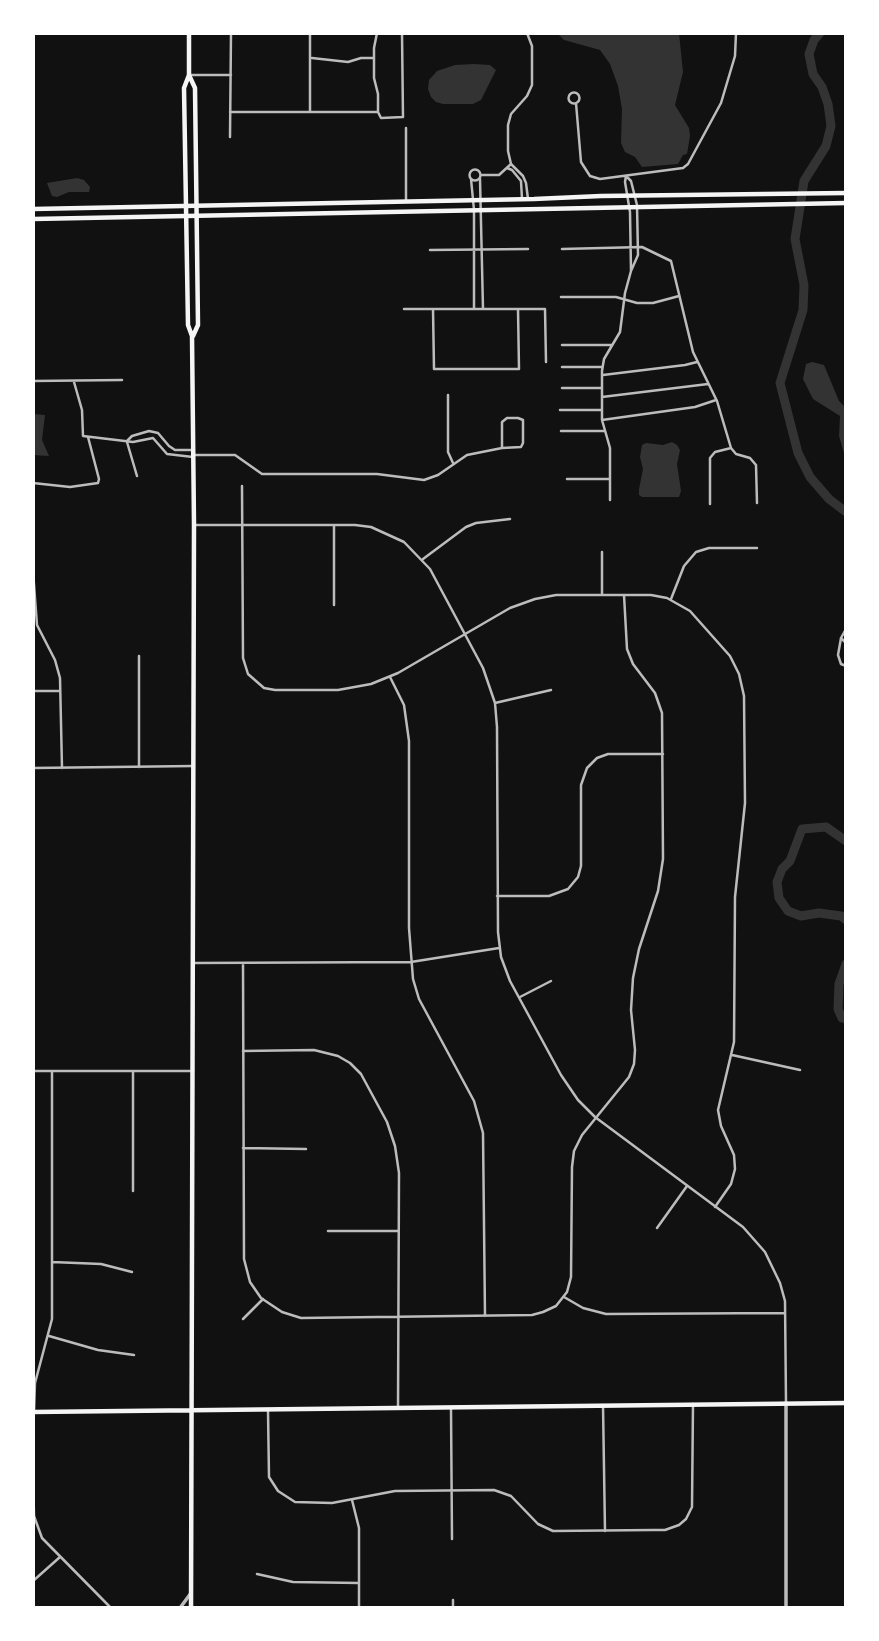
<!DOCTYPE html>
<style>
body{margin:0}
#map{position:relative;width:879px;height:1641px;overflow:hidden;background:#111;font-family:"Sofia Sans Condensed",sans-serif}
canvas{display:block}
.frame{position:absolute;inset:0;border:35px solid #fff;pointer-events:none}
</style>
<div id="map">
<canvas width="879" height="1641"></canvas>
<div class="frame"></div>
</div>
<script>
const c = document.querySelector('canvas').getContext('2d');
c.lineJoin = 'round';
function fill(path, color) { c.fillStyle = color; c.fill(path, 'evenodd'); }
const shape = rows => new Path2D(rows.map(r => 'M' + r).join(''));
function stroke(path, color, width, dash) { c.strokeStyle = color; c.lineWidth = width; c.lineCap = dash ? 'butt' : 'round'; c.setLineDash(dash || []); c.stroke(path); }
const water = shape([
 [557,33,679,33,683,72,675,105,689,128,690,136,687,154,683,155,678,164,642,167,635,157,625,152,621,143,622,109,618,86,610,64,600,50,564,40],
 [474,64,490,65,496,70,481,100,473,104,443,104,436,102,431,97,428,89,429,80,437,71,455,65],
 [77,178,84,180,90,187,89,192,69,192,57,197,52,196,47,183],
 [812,362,824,365,839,401,846,408,846,460,839,436,840,416,813,399,803,379,806,364],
 [33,414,45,415,42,440,49,456,33,455],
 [672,442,677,445,680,450,677,464,681,491,679,497,642,497,639,495,639,489,643,469,640,457,642,445,646,443,663,445]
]);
const river = shape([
 [820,33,814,40,809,54,813,74,822,87,828,104,831,126,826,146,804,181,795,239,804,285,803,310,780,383,798,453,810,477,829,499,846,512],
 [846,841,826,827,802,829,790,861,782,869,777,882,779,898,788,911,801,916,819,913,841,916,846,920],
 [846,964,839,984,838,1009,842,1018,846,1019]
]);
const minor = shape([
 [377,33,374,48,374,78,378,94,378,112],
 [527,33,532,46,532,85,527,96,511,114,508,125,508,151,511,164,523,176,526,183,528,199],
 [312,58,348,62,361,58,374,58],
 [189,75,231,75],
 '568.5 98a5.5 5.5 0 1 1 11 0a5.5 5.5 0 1 1-11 0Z',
 [576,103,581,162,590,176,600,179,683,168,688,164,721,103,735,56,736,33],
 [230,112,378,112,381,118,403,117,402,33],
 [310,112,310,33],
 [406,128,406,201],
 [230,137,231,33],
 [507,168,512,170,521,181,522,199],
 '469.5 175a5.5 5.5 0 1 1 11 0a5.5 5.5 0 1 1-11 0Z',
 [481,175,499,175,511,164],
 [627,177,631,181,637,205,638,255,631,271],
 [471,179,474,210,474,309],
 [480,179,483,309],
 [562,249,642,247,671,261,693,352,717,401,731,448,736,454,750,458,756,465,757,503],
 [430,250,528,249],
 [561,297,616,297,637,303,653,303,679,296],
 [404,309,545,309,546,362],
 [433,309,434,369,519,369,518,309],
 [562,345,612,345],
 [562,367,602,367],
 [603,375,685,365,697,362],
 [33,381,122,380],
 [74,382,82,410,83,436,133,442,153,438,167,454,193,457],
 [562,388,602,388],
 [448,395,448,452,453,463],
 [602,397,708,384],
 [560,410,602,410],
 [507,418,518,418,523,420,523,443,521,447,502,448,502,422,507,418],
 [602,420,695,407,716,400],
 [561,431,605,431],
 [127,441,132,436,149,431,158,433,169,446,175,450,193,450],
 [127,442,137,476],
 [193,455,235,455,262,474,377,474,424,480,438,475,467,455,502,448],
 [567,479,610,479],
 [33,483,70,487,98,483,99,479,88,437],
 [242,486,243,658,248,674,264,688,275,690,338,690,371,684,398,673,510,608,535,599,556,595,651,595,667,598,690,611,730,656,739,674,744,696,745,803,735,897,734,1042,718,1110,721,1126,734,1155,735,1169,731,1184,715,1207],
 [610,500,610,448,602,420,602,371,604,359,620,332,625,293,631,271,630,212,625,182,626,176],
 [710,504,710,458,715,452,731,448],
 [194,525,355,525,371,527,404,542,430,569,483,668,495,703,497,727,498,932,501,957,510,981,561,1075,578,1100,595,1117,743,1227,765,1252,780,1283,785,1301,786,1403],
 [334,525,334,605],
 [602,552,602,595],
 [423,559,466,527,476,523,510,519],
 [33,571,37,625,55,660,60,678,62,768],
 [671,599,684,566,696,552,709,548,757,548],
 [841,638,846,629],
 [846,643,841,638,838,655,841,664,846,666],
 [139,656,139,767],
 [390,677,404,705,409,741,409,928,413,979,419,999,474,1101,483,1133,485,1316],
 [33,691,60,691],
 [495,703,551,690],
 [33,768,194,766],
 [497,896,549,896,568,889,578,877,581,866,581,785,587,768,597,758,608,754,663,754],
 [193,963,411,962,499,948],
 [243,963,244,1259,250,1282,261,1298,282,1312,301,1318,532,1315,543,1312,556,1306,567,1292,571,1277,572,1167,574,1151,582,1135,629,1077,634,1064,635,1050,631,1010,633,978,639,949,658,891,663,859,662,713,655,693,633,664,627,649,624,595],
 [520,997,551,981],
 [243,1051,314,1050,338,1056,350,1063,361,1074,387,1122,395,1146,399,1173,398,1408],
 [732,1055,800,1070],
 [33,1071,193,1071],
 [133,1072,133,1191],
 [243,1148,306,1149],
 [657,1228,687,1186],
 [328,1231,398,1231],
 [52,1262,101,1264,132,1272],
 [564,1297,583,1308,606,1314,784,1313],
 [243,1319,263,1299],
 [49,1336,98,1350,134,1355],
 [603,1405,605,1531],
 [451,1409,452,1539],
 [268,1411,269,1477,278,1491,295,1502,332,1503,395,1491,494,1490,511,1496,538,1524,553,1531,653,1530,665,1530,679,1525,686,1519,692,1507,693,1404],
 [34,1412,35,1383,52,1319,52,1071],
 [33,1475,34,1516,42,1538,111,1608],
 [352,1500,359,1528,359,1608],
 [257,1574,293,1582,359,1583],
 [33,1581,60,1557],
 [453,1600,453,1608]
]);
const tertiary = shape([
 [786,1403,786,1608],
 [180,1608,191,1593]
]);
const secondary = shape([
 [189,33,189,75,184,88,188,325,192,336,194,525,191,1608],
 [189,75,195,88,198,325,193,336],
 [33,1412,846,1403]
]);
const primary = shape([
 [33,209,534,199,601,196,846,193],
 [33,219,846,203]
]);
fill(water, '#333');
stroke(river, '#333', 9);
stroke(minor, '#bcbcbc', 2.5);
stroke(tertiary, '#bcbcbc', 3.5);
stroke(secondary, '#f5f5f5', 4.5);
stroke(primary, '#f5f5f5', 4.5);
</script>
